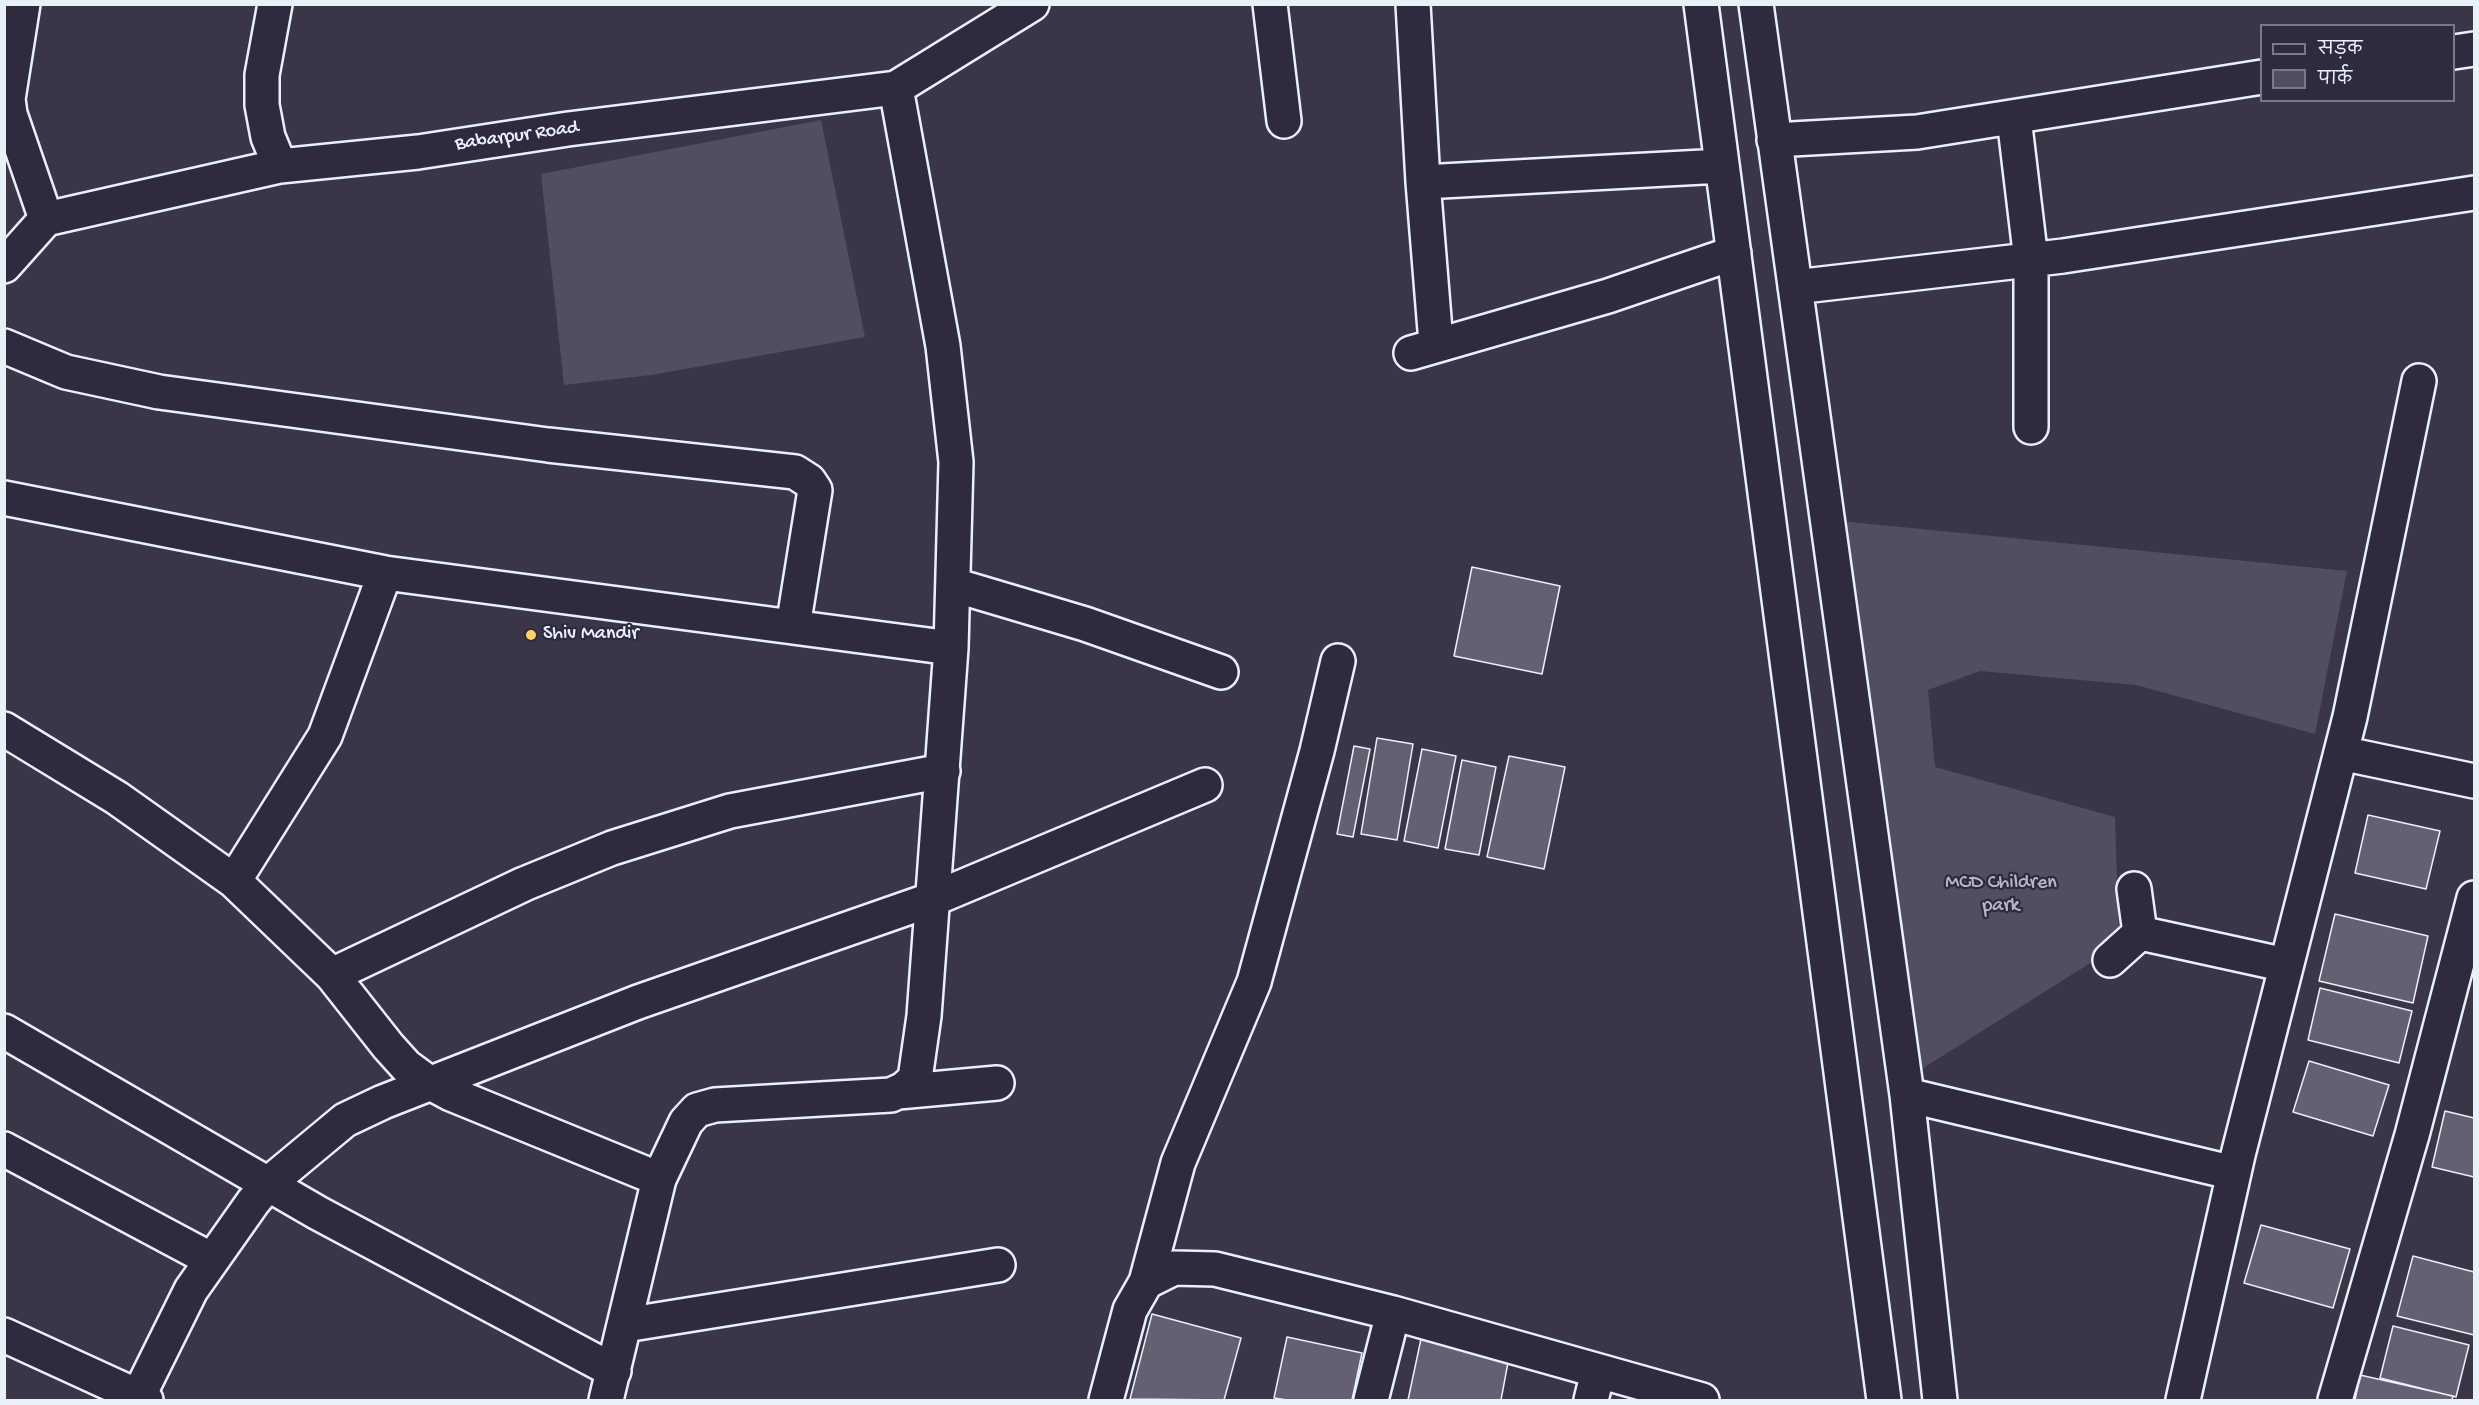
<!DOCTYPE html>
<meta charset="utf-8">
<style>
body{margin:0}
#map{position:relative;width:2479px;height:1405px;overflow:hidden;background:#3a3648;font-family:"Gochi Hand","Playpen Sans Deva",sans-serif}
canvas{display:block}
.frame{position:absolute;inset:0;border:6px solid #e8f1f8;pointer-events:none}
.legend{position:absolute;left:2260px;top:24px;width:195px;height:78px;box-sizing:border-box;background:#2f2a3d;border:2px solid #797a88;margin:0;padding:8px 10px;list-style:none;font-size:18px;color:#e8f1f8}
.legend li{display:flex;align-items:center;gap:12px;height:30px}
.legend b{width:30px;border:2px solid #797a88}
</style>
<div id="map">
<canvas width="2479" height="1405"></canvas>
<div class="frame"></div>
<ul class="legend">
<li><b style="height:8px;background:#2f2a3d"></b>सड़क</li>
<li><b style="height:16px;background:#504e5f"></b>पार्क</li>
</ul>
</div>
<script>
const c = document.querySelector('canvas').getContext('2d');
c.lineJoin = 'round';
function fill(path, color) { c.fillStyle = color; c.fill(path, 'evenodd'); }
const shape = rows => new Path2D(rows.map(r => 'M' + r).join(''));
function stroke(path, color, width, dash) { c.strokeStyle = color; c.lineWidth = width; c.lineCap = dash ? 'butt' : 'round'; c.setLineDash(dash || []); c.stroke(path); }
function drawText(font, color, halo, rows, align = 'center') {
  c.font = font + ' "Gochi Hand",sans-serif'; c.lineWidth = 4.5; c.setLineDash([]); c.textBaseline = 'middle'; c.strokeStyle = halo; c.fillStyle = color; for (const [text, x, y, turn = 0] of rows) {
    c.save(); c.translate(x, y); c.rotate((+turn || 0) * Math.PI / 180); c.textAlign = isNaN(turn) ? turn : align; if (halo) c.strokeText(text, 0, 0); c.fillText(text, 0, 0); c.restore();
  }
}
const green = shape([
 [821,120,865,337,651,375,564,385,541,174],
 [1840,521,2347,571,2315,734,2136,685,1980,671,1928,690,1935,767,2115,817,2119,945,1920,1070]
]);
const building = shape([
 [1472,567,1560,586,1542,674,1454,656,1472,567],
 [1377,738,1413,744,1397,840,1361,834,1377,738],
 [1354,746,1370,749,1353,837,1337,834,1354,746],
 [1422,749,1456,756,1438,848,1404,841,1422,749],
 [1509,756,1565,767,1544,869,1487,857,1509,756],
 [1462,760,1496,767,1479,855,1445,849,1462,760],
 [2368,815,2440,831,2426,889,2355,873,2368,815],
 [2335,914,2428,936,2413,1003,2319,981,2335,914],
 [2320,988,2412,1011,2399,1063,2308,1040,2320,988],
 [2309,1061,2389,1085,2373,1136,2293,1112,2309,1061],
 [2445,1111,2474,1118,2474,1177,2432,1167,2445,1111],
 [2261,1225,2350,1249,2333,1308,2244,1283,2261,1225],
 [2413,1256,2474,1272,2474,1335,2397,1316,2413,1256],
 [1152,1314,1241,1338,1224,1400,1130,1399,1152,1314],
 [2393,1326,2469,1345,2456,1397,2380,1378,2393,1326],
 [1287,1337,1362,1353,1352,1400,1287,1400,1274,1398,1287,1337],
 [1421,1339,1509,1357,1501,1400,1408,1400,1421,1339],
 [2360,1375,2453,1396,2452,1400,2355,1400,2360,1375]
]);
const minor = shape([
 [23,4,8,99,10,114,46,219],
 [275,4,262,75,262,105,268,137,280,166],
 [1270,4,1284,121],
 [1413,4,1423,182,1436,343],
 [1701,4,1884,1400],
 [1756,4,1907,1095,1940,1400],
 [2454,52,2474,49],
 [2014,118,2031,260,2031,427],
 [1774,140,1917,132,2262,77],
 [1423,182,1722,166],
 [4,266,46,219,280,166,418,152,568,129,896,88,1032,4],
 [1795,287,2063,256,2474,193],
 [4,346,66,372,159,392,548,445,795,472,809,481,815,490,793,627],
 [1411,353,1608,296,1734,253],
 [4,498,385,573,951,648],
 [954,585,1085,624,1221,672],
 [4,729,117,798,234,881,332,975,388,1046,406,1066,425,1080,451,1094,659,1179],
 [2341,753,2474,781],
 [234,881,325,736,385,573],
 [2134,889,2140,933,2286,965],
 [2110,960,2140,933],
 [332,975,524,884,612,848,730,811,943,771],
 [4,1031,318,1213,614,1371],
 [898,1092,997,1083],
 [1907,1095,2234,1173],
 [4,1149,212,1260],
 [1146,1282,1178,1163,1254,982,1317,751,1338,661],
 [625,1325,998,1265],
 [4,1335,146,1400],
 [138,1397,191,1290,253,1202,268,1184,345,1120,383,1102,638,1002,933,899,1205,785],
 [606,1400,659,1179,686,1122,697,1110,715,1105,891,1095,904,1089,915,1079,924,1016,951,648,956,462,943,346,896,88],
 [1106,1400,1130,1310,1146,1282,1174,1268,1215,1269,1393,1313,1702,1400],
 [1371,1400,1393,1313],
 [1591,1400,1598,1372],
 [2183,1400,2238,1155,2350,717,2419,381],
 [2335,1400,2412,1135,2474,898]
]);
const markers = [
 [531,635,6,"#ffd166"]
];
const streetNames = [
 ["Babarpur Road",517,137,-8]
];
const poiNames = [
 ["Shiv Mandir",543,635]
];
const parkNames = [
 ["MCD Children",2001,884],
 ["park",2001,907]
];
fill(green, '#504e5f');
fill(building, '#636171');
stroke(building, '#e8f1f8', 1.5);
stroke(minor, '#e8f1f8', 38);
stroke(minor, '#2f2a3d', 33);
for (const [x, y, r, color] of markers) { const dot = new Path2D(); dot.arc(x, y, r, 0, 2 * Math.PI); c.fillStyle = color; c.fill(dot); stroke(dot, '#2f2a3d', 2); }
drawText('20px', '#e8f1f8', '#2f2a3d', streetNames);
drawText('20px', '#e8f1f8', '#2f2a3d', poiNames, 'left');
drawText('20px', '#b3b8c2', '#2f2a3d', parkNames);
</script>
